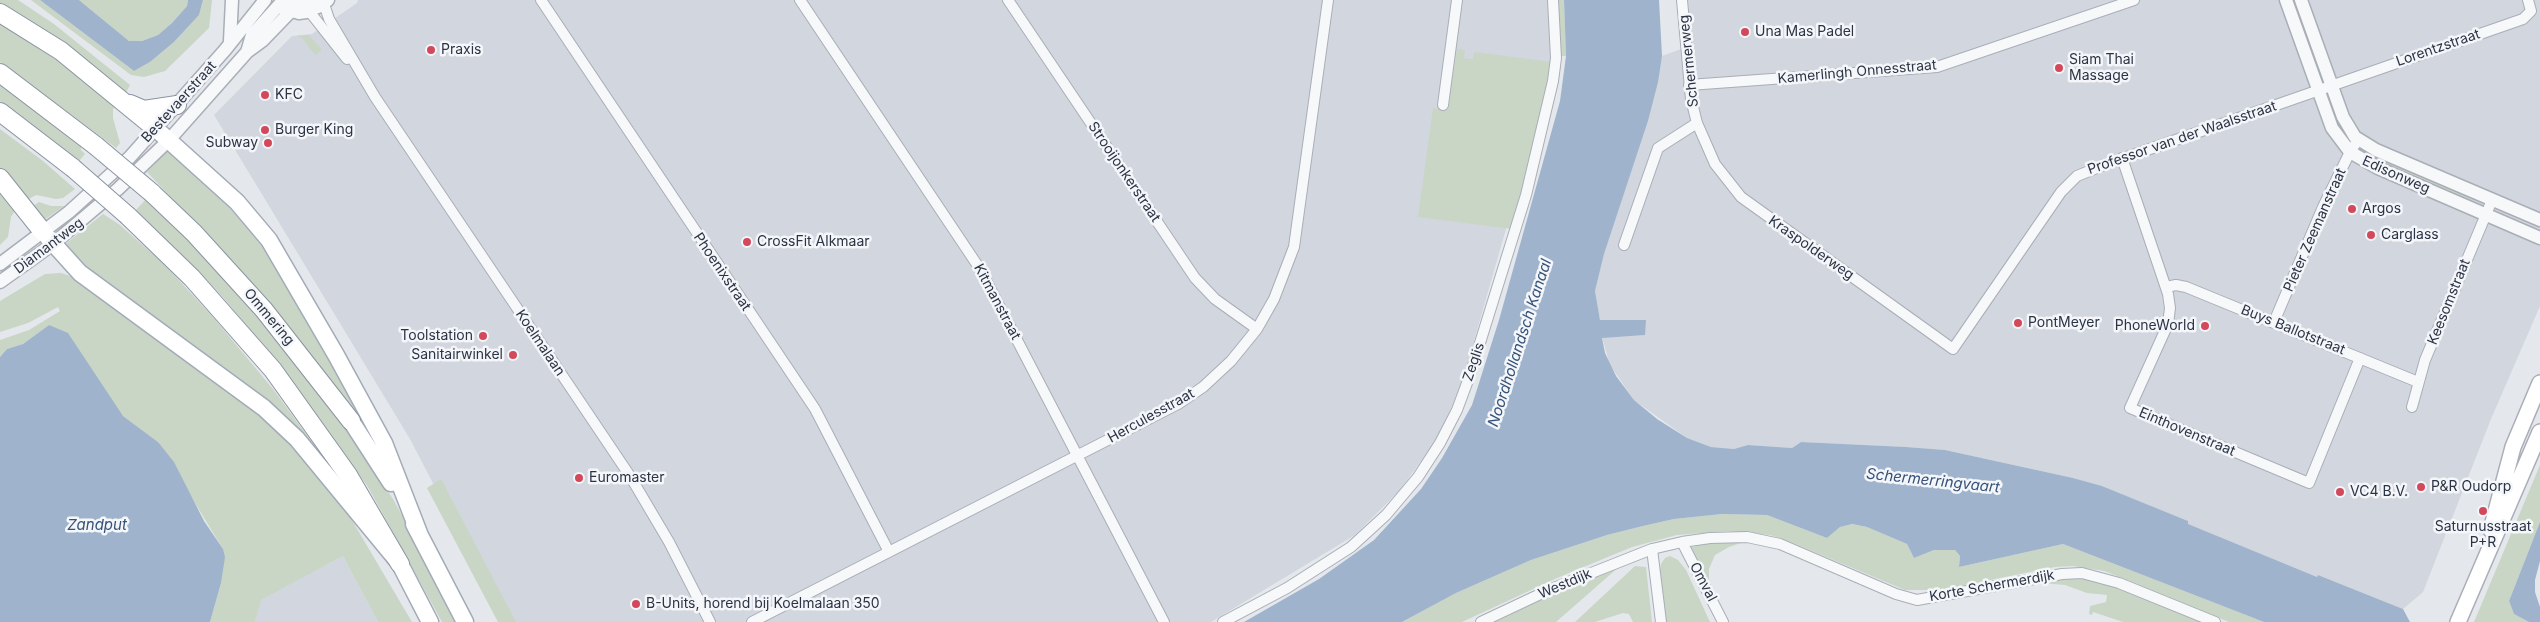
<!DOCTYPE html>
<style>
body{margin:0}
canvas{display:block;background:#e4e7ec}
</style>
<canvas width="2540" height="622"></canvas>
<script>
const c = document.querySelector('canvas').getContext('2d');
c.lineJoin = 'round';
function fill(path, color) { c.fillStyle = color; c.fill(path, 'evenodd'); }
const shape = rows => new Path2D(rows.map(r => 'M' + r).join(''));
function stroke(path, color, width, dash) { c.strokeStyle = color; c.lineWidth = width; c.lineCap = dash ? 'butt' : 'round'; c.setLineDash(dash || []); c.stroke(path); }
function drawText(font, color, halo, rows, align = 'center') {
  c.font = font + ' Inter,sans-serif'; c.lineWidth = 5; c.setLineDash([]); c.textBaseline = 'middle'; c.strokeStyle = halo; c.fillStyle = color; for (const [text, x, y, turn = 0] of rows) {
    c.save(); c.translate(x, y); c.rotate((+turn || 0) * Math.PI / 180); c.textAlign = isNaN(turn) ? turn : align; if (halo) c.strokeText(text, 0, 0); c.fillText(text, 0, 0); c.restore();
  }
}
const built = shape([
 [358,0,1549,0,1552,56,1526,159,1461,386,1437,439,1399,491,1355,535,1211,622,505,622,410,439,214,115,292,36,312,34,357,3],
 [1688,0,2540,0,2540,306,2491,419,2423,592,2403,609,2318,575,2317,577,2187,524,2188,521,2102,486,2073,478,1945,450,1906,447,1801,442,1792,448,1748,445,1734,449,1711,447,1687,438,1634,400,1610,365,1602,337,1645,335,1600,320,1595,291,1604,253,1648,121,1662,56,1692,45],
 [343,556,378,622,255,622,260,600]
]);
const green = shape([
 [0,0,18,0,54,24,130,85,124,96,0,7],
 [31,0,40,0,134,71,150,62,174,42,199,15,203,0,212,0,209,28,165,71,144,77,131,75],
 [79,0,188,0,187,6,172,23,158,35,142,41,129,41],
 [1559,0,1564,0,1566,56,1559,56],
 [0,16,119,102,113,109,113,118,120,143,116,148,0,62],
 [309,35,322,50,315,55,302,38,297,36],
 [1457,49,1465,50,1464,58,1473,59,1474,52,1552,62,1543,119,1512,229,1418,217,1433,108,1448,110],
 [0,82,81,142,81,150,85,154,79,161,0,101],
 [0,129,43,161,75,189,63,198,56,199,36,195,27,200,0,169],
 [2362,147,2476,196,2472,204,2358,153],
 [169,149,198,172,257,235,347,385,377,447,332,382,273,306,147,172],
 [0,190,16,209,11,217,8,237,0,245],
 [147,198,223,274,258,313,335,411,393,499,460,622,442,622,368,487,284,370,221,295,136,210],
 [39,202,51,206,64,206,44,220,33,206],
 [103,214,120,225,164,264,212,316,273,389,317,449,313,451,258,394,86,270,63,246],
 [61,273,73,277,279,428,340,500,412,622,378,622,343,556,261,600,255,622,210,622,221,583,223,549,158,442,123,416,49,325,23,344,7,349,0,357,0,340,29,330,60,311,58,307,28,323,0,332,0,301,45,274],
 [2540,465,2540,522,2509,601,2514,614,2529,622,2474,622],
 [441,479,516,622,498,622,427,488],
 [1722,514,1767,515,1827,538,1840,527,1851,524,1867,527,1907,544,1914,558,1934,550,1955,550,1960,556,1959,567,2063,544,2264,622,2229,622,2125,579,2104,571,2073,566,2055,567,1940,590,1905,590,1786,540,1770,535,1728,531,1677,535,1632,547,1557,578,1462,622,1402,622,1456,593,1531,560,1607,535,1643,526,1674,519],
 [1723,542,1744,542,1729,547,1715,555,1709,569,1709,588,1690,548,1706,543],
 [1670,556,1678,560,1686,570,1710,622,1665,622,1659,577,1661,564,1665,558],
 [1620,566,1556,622,1489,622,1560,590],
 [1635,566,1646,567,1652,622,1633,622,1629,614,1623,613,1595,622,1575,622],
 [2074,574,2141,594,2141,598,2181,611,2181,613,2201,622,2123,622,2093,612,2092,615,2089,614,2090,606,2106,602,2107,595,2087,593,2065,585,2031,582]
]);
const water = shape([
 [40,0,79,0,129,41,142,41,158,35,172,23,187,6,188,0,203,0,199,15,174,42,150,62,134,71],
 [1564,0,1659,0,1662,56,1658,82,1648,121,1604,254,1595,291,1600,320,1646,320,1645,335,1602,338,1605,353,1616,376,1634,400,1657,419,1687,438,1711,447,1734,449,1748,445,1792,448,1801,442,1906,447,1945,450,2073,478,2102,486,2188,521,2188,524,2317,577,2318,575,2403,609,2410,622,2264,622,2063,544,1959,567,1960,556,1955,550,1934,550,1914,558,1907,544,1867,527,1852,524,1840,527,1827,538,1767,515,1722,514,1674,519,1643,526,1607,535,1531,560,1456,593,1402,622,1244,622,1319,579,1374,540,1421,489,1442,458,1472,405,1499,320,1560,101,1566,56],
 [49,325,68,333,123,416,158,442,174,462,204,521,223,549,225,557,221,583,210,622,0,622,0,357,7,349,23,344],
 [2540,522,2540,561,2535,580,2535,592,2540,607,2540,622,2529,622,2514,614,2509,601]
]);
const minor = shape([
 [541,0,815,409,889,552],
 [800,0,980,269,1164,622],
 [1008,0,1195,278,1215,299,1257,329],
 [324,4,329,19,375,97,630,476,669,542,710,622],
 [309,11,347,59],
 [1689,85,1937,67,2134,0],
 [1443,105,1457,0],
 [1697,123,1715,164,1741,197,1953,349,2061,192,2077,176,2104,165,2523,19,2531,11,2528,0],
 [2122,158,2168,294,2170,308,2168,324,2130,408,2309,483,2360,358],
 [1624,245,1658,148,1697,123,1691,99,1682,0],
 [2166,287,2176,285,2186,287,2418,382],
 [2274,322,2323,207,2350,152,2358,140],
 [2412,407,2425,360,2492,200],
 [1682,542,1723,622],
 [1652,549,1661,622],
 [752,622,1178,404,1203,387,1231,361,1257,329,1274,299,1294,247,1328,0],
 [1223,622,1287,588,1351,547,1386,515,1418,477,1440,443,1457,410,1470,375,1526,195,1553,81,1556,58,1553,0],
 [1481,622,1551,589,1652,549,1682,542,1710,538,1747,537,1780,544,1896,594,1917,600,2062,574,2082,573,2119,583,2215,622]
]);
const tertiary = shape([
 [2286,0,2332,128,2350,152,2378,168,2540,238],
 [2301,0,2343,117,2355,137,2376,150,2540,220],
 [282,8,299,13,306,12,318,7,328,0],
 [230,41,232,0],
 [247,52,252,35,279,5,286,0,306,3,313,0],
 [0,264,69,212,130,157,225,50,265,0],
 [0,282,53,244,118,189,169,140,247,52,262,41,290,12]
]);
const secondary = shape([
 [2491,530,2513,447,2540,383],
 [2458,622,2540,432]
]);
const primary = shape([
 [155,128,237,202,269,240,336,355,384,443,419,533],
 [43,232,80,273,264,408,297,439,400,564,430,622],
 [351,421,391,483],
 [414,524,465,622]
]);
const trunk = shape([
 [0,13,61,51,155,128],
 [0,73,96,146],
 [130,104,144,110,177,105],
 [0,112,73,168],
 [0,178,43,232],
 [152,193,194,233,264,310,351,421],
 [128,216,192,278,273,370,348,475,400,564]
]);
const trunkBridge = shape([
 [96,146,152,193],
 [73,168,128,216]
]);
const markers = [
 [1745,32,5,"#d1495b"],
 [431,50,5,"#d1495b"],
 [2059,68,5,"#d1495b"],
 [265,95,5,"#d1495b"],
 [265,130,5,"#d1495b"],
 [268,143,5,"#d1495b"],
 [2352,209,5,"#d1495b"],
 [2371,235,5,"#d1495b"],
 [747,242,5,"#d1495b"],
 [2018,323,5,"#d1495b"],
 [2205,326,5,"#d1495b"],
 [483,336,5,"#d1495b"],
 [513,355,5,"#d1495b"],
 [579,478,5,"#d1495b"],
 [2421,487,5,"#d1495b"],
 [2340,492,5,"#d1495b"],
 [2483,511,5,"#d1495b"],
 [636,604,5,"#d1495b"]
];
const poiNames = [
 ["Una Mas Padel",1755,32],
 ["Praxis",441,50],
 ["Siam Thai",2069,60],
 ["Massage",2069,76],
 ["KFC",275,95],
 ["Burger King",275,130],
 ["Subway",258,143,"right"],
 ["Argos",2362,209],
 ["Carglass",2381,235],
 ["CrossFit Alkmaar",757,242],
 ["PontMeyer",2028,323],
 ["PhoneWorld",2195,326,"right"],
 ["Toolstation",473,336,"right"],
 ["Sanitairwinkel",503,355,"right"],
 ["Euromaster",589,478],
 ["P&R Oudorp",2431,487],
 ["VC4 B.V.",2350,492],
 ["Saturnusstraat",2483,527,"center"],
 ["P+R",2483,543,"center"],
 ["B-Units, horend bij Koelmalaan 350",646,604]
];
const streetNames = [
 ["Lorentzstraat",2438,48,-19],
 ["Schermerweg",1689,61,-96],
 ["Kamerlingh Onnesstraat",1857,72,-5],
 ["Bestevaerstraat",179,102,-48],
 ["Professor van der Waalsstraat",2182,138,-19],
 ["Strooijonkerstraat",1124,172,56],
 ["Edisonweg",2396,175,24],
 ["Pieter Zeemanstraat",2315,230,-66],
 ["Diamantweg",49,246,-37],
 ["Kraspolderweg",1811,248,35],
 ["Phoenixstraat",722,272,56],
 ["Kitmanstraat",997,302,62],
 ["Keesomstraat",2449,302,-68],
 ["Ommering",269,317,50],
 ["Buys Ballotstraat",2293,330,22],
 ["Koelmalaan",540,343,56],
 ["Zeglis",1474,362,-71],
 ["Herculesstraat",1151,416,-29],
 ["Einthovenstraat",2187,432,23],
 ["Omval",1703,582,62],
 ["Westdijk",1565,584,-23],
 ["Korte Schermerdijk",1992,586,-10]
];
const waterNames = [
 ["Noordhollandsch Kanaal",1520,343,-72],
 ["Schermerringvaart",1933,481,6],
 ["Zandput",97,525]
];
fill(built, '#d2d6de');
fill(green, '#c9d6c5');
fill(water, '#9fb4cc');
stroke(minor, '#a9aeb7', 12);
stroke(tertiary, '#a9aeb7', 15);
stroke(secondary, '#a9aeb7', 18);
stroke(primary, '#a3abb8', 19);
stroke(trunk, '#8b94a3', 20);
stroke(minor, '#f7f8fa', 10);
stroke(tertiary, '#f7f8fa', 12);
stroke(secondary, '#fff', 15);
stroke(primary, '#fff', 16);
stroke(trunk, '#fff', 18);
stroke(trunkBridge, '#8b94a3', 20, []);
stroke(trunkBridge, '#fff', 18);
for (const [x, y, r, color] of markers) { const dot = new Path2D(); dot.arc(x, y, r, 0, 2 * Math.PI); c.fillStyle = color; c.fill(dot); stroke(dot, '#f4f6f9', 2); }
drawText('14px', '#2b3445', '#f4f6f9', poiNames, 'left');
drawText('14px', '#2b3445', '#f4f6f9', streetNames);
drawText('italic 15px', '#34527a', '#f4f6f9', waterNames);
</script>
